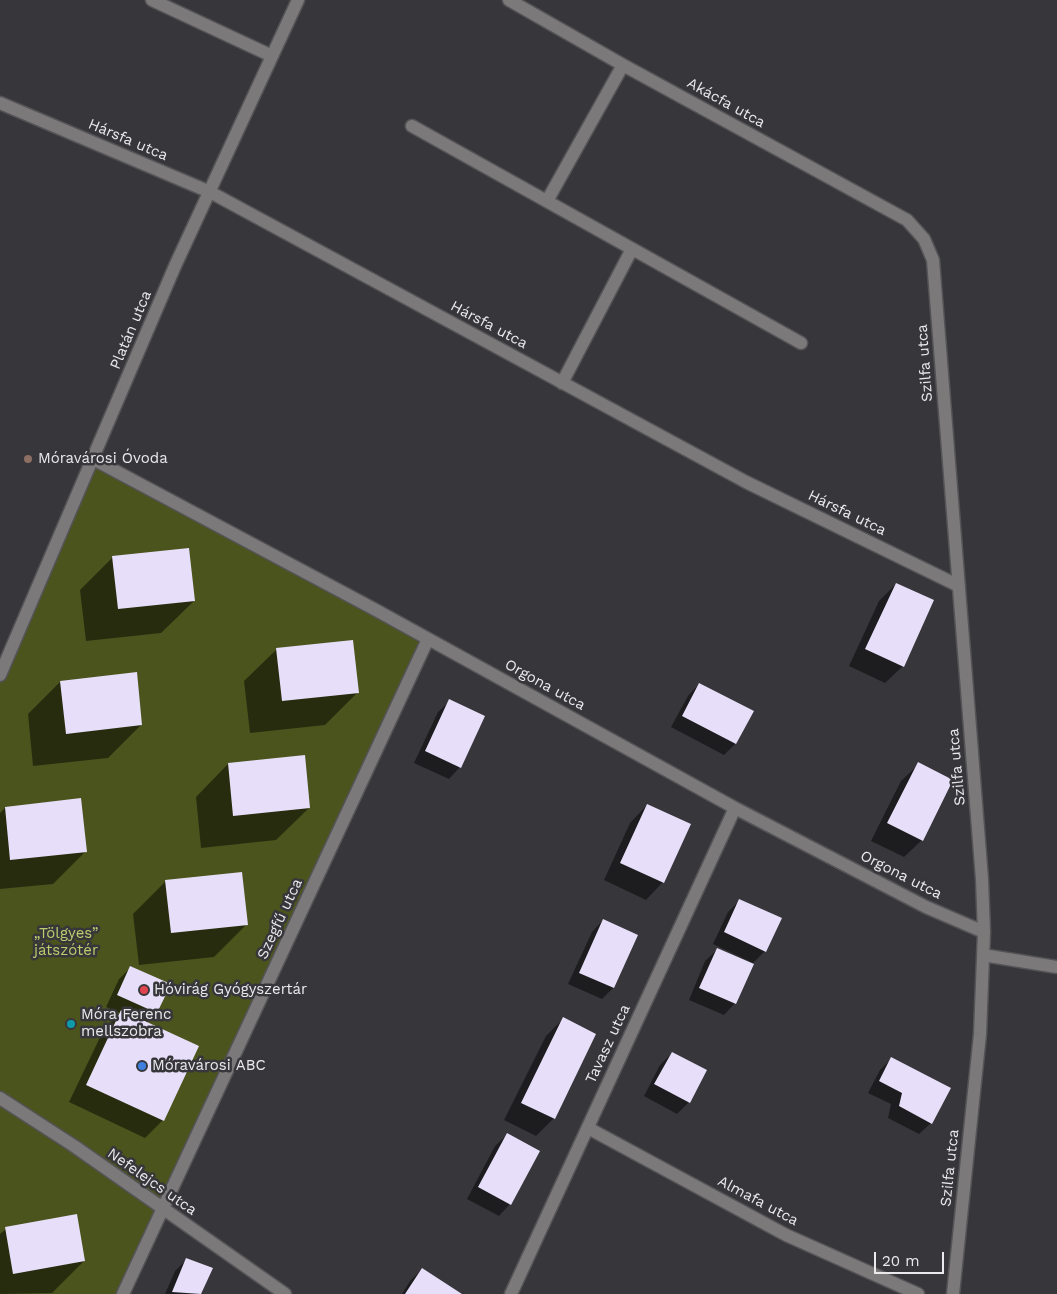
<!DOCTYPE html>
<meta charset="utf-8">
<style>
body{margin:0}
#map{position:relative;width:1057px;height:1294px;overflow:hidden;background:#37363a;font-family:"Work Sans",sans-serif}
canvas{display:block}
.scale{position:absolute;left:874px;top:1252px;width:70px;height:22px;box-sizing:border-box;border:2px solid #eae9ec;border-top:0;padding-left:6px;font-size:15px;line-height:18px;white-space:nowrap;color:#eae9ec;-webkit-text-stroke:4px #37363a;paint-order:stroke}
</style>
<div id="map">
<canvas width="1057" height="1294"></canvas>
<div class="scale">20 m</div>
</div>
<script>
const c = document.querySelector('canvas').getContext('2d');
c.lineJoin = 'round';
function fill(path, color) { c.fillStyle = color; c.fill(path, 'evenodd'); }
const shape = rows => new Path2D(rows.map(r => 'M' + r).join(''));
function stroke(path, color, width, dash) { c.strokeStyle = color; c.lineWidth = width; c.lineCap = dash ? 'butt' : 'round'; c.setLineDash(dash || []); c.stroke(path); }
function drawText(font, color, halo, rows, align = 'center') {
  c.font = font + ' "Work Sans",sans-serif'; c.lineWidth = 5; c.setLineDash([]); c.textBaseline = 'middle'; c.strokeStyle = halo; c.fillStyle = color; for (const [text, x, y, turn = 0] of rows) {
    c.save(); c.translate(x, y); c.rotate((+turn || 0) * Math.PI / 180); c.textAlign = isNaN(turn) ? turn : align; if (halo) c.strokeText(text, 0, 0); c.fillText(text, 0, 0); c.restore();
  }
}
const green = shape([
 [93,459,428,639,123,1294,0,1294,0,676]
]);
const shadow = shape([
 [113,557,194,601,161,633,86,641,80,590],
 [896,584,903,666,885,683,849,666,879,601],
 [277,649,358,692,325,725,250,733,244,681],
 [60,682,141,725,108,758,33,766,28,714],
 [699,684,752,712,735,744,724,755,671,727,688,696],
 [450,701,460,767,449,779,414,763,438,712],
 [228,764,309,808,276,840,201,848,196,797],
 [919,764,922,840,904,857,871,841,901,781],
 [647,805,663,882,646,900,604,880,630,823],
 [5,808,86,851,53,884,0,889,0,813],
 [166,881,246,925,214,957,139,965,133,914],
 [740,900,765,951,753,963,713,944,728,912],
 [603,920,637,935,613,988,602,999,568,984,592,932],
 [717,950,735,1003,724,1015,689,1000,705,961],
 [131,967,169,985,156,1013,146,1023,197,1047,163,1120,145,1138,69,1102,104,1029,120,1013,106,1007,119,979],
 [563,1019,595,1034,553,1119,536,1136,504,1120,546,1036],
 [672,1053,706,1071,689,1102,677,1114,644,1096,660,1065],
 [891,1059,931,1123,919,1134,888,1118,891,1104,868,1093,880,1070],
 [507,1135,510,1204,499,1216,467,1199,495,1146],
 [6,1229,84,1261,52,1293,0,1294,0,1234],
 [186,1260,211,1269,199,1294,165,1294,175,1271],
 [422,1269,459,1294,402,1294,410,1281]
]);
const building = shape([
 [189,548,195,601,118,609,112,556],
 [896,583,934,600,904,667,865,649],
 [353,640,359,693,282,701,276,648],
 [137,672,142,725,66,734,60,681],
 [699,683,754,711,736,744,682,716],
 [449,699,485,716,461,768,425,751],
 [305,755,310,808,233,816,228,763],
 [918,762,953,780,923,841,887,823],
 [81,798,87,852,10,860,5,807],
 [647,804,691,824,664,883,620,863],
 [242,872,248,925,171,933,165,880],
 [739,899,782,918,766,952,724,932],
 [603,919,638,935,614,988,579,973],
 [717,948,754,964,736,1004,699,988],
 [130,966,171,984,157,1013,117,995],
 [121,1010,199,1046,164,1121,86,1085],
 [563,1017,596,1034,555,1119,521,1103],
 [672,1052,707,1070,690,1103,654,1084],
 [891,1057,951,1088,932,1124,899,1106,902,1093,879,1081],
 [507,1133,540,1151,511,1205,478,1187],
 [77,1214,85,1261,13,1274,5,1227],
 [186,1258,213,1268,201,1294,172,1292],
 [422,1268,462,1294,405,1294]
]);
const minor = shape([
 [152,0,272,56],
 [509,0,623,65,907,220,924,239,933,260,982,879,984,932,980,1034,953,1294],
 [0,103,210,192,746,482,959,586],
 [412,126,801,343],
 [547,201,623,65],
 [562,383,632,249],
 [93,459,374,609,735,808,926,907,984,932],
 [0,675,175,266,298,0],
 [983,955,1057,967],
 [0,1098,74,1146,285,1294],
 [588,1128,786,1235,918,1294],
 [123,1294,428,639],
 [511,1294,735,808]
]);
const markers = [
 [28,459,5,"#8d6e63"],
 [144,990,5,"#e0444e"],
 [71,1024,5,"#0f9aa8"],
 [142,1066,5,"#3f7fe0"]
];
const streetNames = [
 ["Akácfa utca",726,103,29],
 ["Hársfa utca",128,140,23],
 ["Hársfa utca",489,325,28],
 ["Platán utca",131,330,-67],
 ["Szilfa utca",925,363,-94],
 ["Hársfa utca",847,513,26],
 ["Orgona utca",545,685,29],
 ["Szilfa utca",957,767,-95],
 ["Orgona utca",901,875,27],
 ["Szegfű utca",280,919,-65],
 ["Tavasz utca",608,1044,-65],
 ["Szilfa utca",950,1168,-84],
 ["Nefelejcs utca",152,1182,35],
 ["Almafa utca",758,1201,28]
];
const poiNames = [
 ["Móravárosi Óvoda",38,459],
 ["Hóvirág Gyógyszertár",154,990],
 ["Móra Ferenc",81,1015],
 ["mellszobra",81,1032],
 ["Móravárosi ABC",152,1066]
];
const parkNames = [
 ["„Tölgyes”",66,934],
 ["játszótér",66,951]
];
fill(green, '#4b541d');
fill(shadow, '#0007');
fill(building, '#e7def9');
stroke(minor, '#545356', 15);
stroke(minor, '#7c797a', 12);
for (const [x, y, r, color] of markers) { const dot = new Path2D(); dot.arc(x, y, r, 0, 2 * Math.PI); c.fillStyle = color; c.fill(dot); stroke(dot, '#37363a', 2); }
drawText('15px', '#eae9ec', '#37363a', streetNames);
drawText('15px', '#eae9ec', '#37363a', poiNames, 'left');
drawText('15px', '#bbcd6e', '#37363a', parkNames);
</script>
